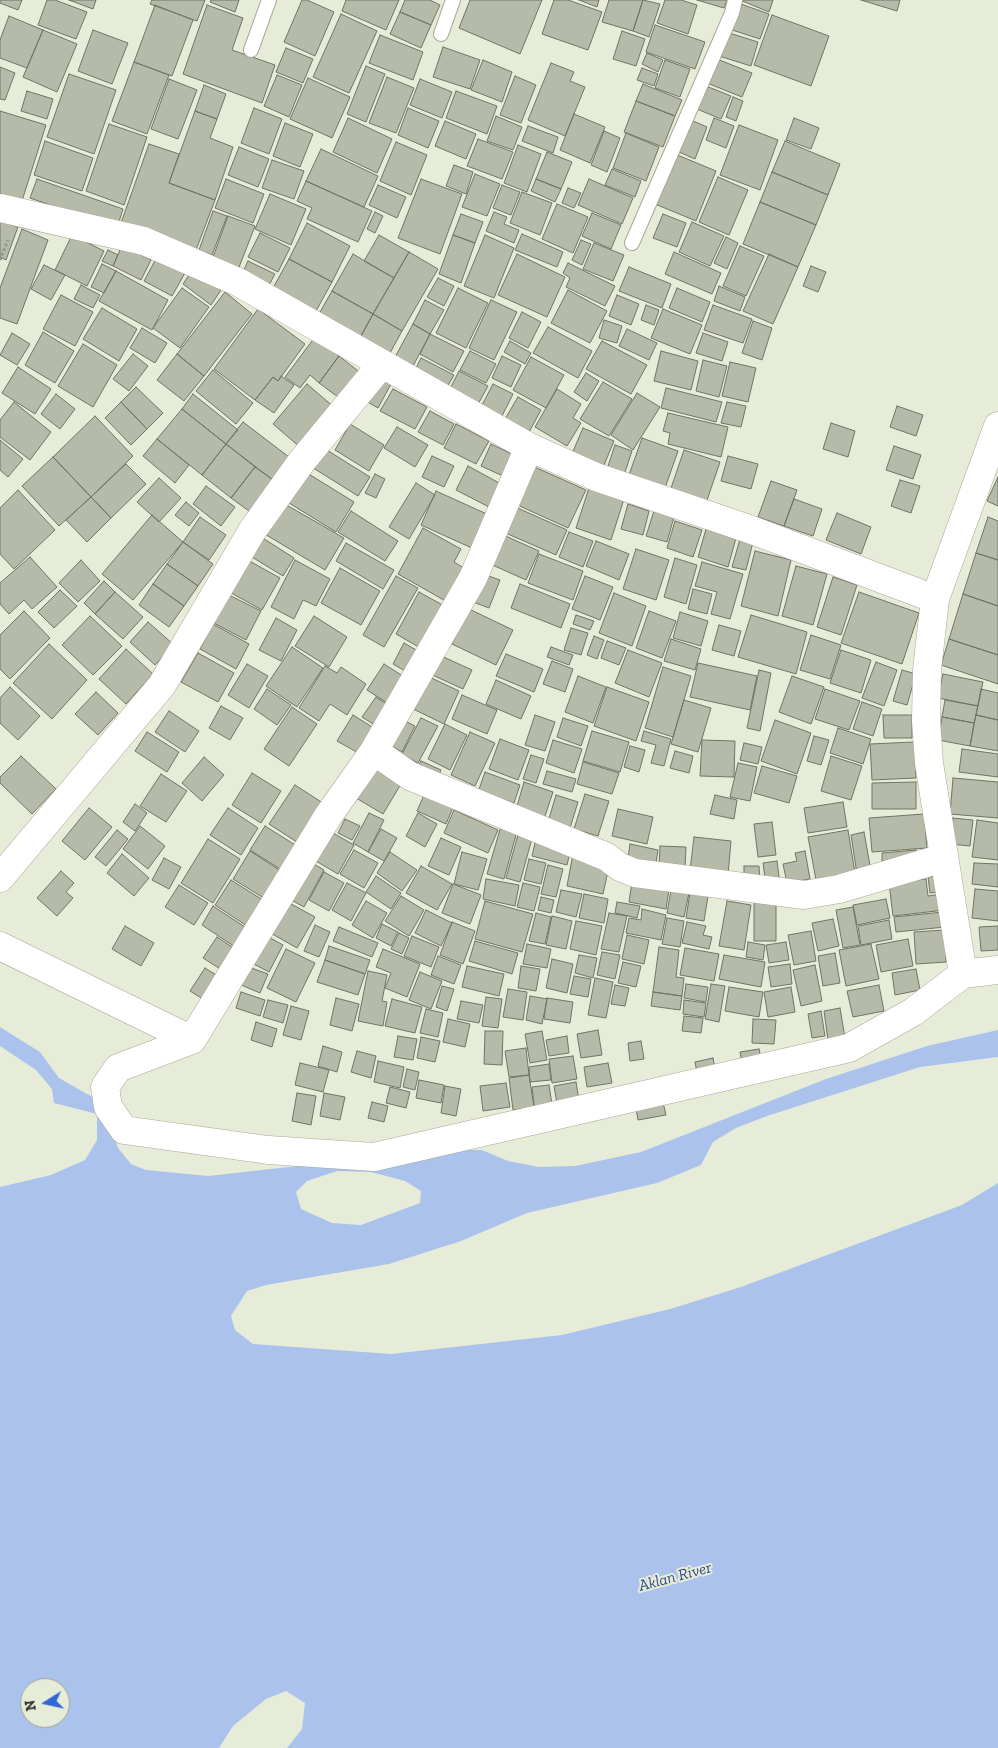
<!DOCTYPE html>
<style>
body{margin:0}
#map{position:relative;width:998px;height:1748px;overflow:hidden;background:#e7ecd9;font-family:"Zilla Slab",serif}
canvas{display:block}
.north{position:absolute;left:20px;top:1678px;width:50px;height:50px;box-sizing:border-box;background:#e7ecd9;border:1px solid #9da193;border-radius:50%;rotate:260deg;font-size:14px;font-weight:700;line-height:20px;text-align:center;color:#2f3129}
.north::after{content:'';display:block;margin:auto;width:18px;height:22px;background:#3166d5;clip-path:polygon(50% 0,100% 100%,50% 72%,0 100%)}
</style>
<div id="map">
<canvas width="998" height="1748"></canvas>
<div class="north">N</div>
</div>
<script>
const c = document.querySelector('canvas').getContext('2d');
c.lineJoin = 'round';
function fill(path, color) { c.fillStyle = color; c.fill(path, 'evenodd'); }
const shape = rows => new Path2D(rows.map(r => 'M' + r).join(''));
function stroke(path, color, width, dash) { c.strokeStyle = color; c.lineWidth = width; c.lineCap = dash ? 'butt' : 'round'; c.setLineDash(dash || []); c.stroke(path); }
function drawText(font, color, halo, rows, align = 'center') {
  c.font = font + ' "Zilla Slab",serif'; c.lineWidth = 4; c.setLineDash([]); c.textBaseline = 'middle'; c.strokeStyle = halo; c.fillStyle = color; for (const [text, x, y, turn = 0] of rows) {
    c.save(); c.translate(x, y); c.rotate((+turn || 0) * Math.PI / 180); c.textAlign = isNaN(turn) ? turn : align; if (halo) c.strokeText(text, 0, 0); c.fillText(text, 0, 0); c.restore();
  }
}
const water = shape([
 [0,1027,40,1052,59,1078,103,1103,118,1148,131,1164,146,1170,208,1176,441,1150,482,1150,508,1161,539,1167,575,1166,641,1152,826,1079,927,1046,998,1030,998,1057,920,1067,767,1116,736,1128,713,1142,701,1165,657,1183,527,1213,461,1241,389,1264,266,1285,247,1291,231,1316,235,1330,253,1344,391,1354,562,1335,670,1309,741,1287,962,1205,998,1183,998,1748,287,1748,302,1729,305,1703,286,1691,266,1699,233,1726,219,1748,0,1748,0,1187,51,1175,85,1160,97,1140,97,1114,54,1103,52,1089,36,1070,0,1046],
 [337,1171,371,1172,405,1181,421,1191,420,1203,361,1225,332,1223,301,1209,296,1192,307,1181],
 [30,1688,60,1688,60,1718,30,1718]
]);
const building = shape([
 [0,0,22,0,18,10,0,3,0,0],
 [47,0,55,0,87,12,76,39,38,25,47,0],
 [69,0,96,0,93,9,69,0],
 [152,0,205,0,197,21,150,4,152,0],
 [211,0,239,0,235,12,210,2,211,0],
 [302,0,307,0,334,12,315,56,284,42,302,0],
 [346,0,399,0,386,30,342,11,346,0],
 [405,0,430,0,440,5,431,25,400,12,405,0],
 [470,0,542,0,520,54,459,28,470,0],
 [554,0,568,0,602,12,588,50,542,34,554,0],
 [579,0,599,0,597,7,579,0],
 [609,0,643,0,633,31,602,22,609,0],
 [643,0,660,4,649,37,633,31,643,0],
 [665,0,681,0,697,5,688,34,657,23,665,0],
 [697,0,727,0,724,8,697,0],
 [740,0,773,0,769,12,740,0],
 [861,0,900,0,897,11,861,0],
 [738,3,769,14,760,39,729,29,738,3],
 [155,5,193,20,172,76,134,62,155,5],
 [207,5,243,18,232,50,275,65,262,103,183,74,207,5],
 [400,12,431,25,421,48,390,34,400,12],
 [341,14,377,31,349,93,313,77,341,14],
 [772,15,829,36,811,86,754,65,772,15],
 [9,16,43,30,27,68,0,58,0,40,9,16],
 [655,25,705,42,695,69,646,52,655,25],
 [43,30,77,44,57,92,23,77,43,30],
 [93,30,128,43,112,84,78,71,93,30],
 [622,31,645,39,636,66,613,59,622,31],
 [726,32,758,42,751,66,719,56,726,32],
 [380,35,423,52,413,80,369,63,380,35],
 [443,47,480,60,470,89,433,77,443,47],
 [286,48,313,59,303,83,276,72,286,48],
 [647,53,663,60,658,72,642,64,647,53],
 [717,59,752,73,742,97,707,83,717,59],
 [483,60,512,72,502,102,471,90,483,60],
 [665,60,690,69,680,97,655,88,665,60],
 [134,62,169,75,147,134,112,121,134,62],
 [551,63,574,72,570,81,585,87,565,136,528,120,551,63],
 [366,66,385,74,366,122,347,114,366,66],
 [0,67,15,73,5,100,0,99,0,67],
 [642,68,658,74,654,86,637,80,642,68],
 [69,74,116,90,94,154,47,137,69,74],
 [277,75,302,85,289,117,264,106,277,75],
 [515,76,536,85,521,123,500,115,515,76],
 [387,77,414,88,396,133,369,123,387,77],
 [308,78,350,97,332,138,290,119,308,78],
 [169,79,197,90,178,139,151,129,169,79],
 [420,79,452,92,442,118,410,105,420,79],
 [643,84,682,100,675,116,636,101,643,84],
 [204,85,226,94,217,119,195,111,204,85],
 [706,86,731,96,721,119,697,109,706,86],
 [27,91,53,99,47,119,21,111,27,91],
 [456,91,497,106,487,134,446,118,456,91],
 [733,97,743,101,736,121,726,117,733,97],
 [636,101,675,116,663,147,624,132,636,101],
 [254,108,282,119,269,154,241,143,254,108],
 [408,108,439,121,428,148,398,135,408,108],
 [0,111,46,125,21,204,0,197,0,111],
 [195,111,217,119,210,138,233,147,215,200,169,183,195,111],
 [574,114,605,127,590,163,560,150,574,114],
 [496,116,522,127,513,150,487,141,496,116],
 [348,118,392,139,377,173,333,152,348,118],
 [714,118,734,126,726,148,706,140,714,118],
 [794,118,819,128,811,149,786,140,794,118],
 [691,120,707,127,695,159,679,152,691,120],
 [445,121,476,134,466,159,435,146,445,121],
 [285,123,313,134,300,167,273,156,285,123],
 [109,124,147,137,124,205,86,191,109,124],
 [739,125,778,140,760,190,720,175,739,125],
 [528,126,558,137,553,153,522,141,528,126],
 [604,131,620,138,607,172,591,165,604,131],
 [626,133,659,147,646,181,613,168,626,133],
 [478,139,513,152,502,179,467,166,478,139],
 [45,141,93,158,82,191,34,175,45,141],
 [785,141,840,164,828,195,772,172,785,141],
 [396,142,427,155,411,195,380,181,396,142],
 [149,144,179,154,169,183,215,200,196,250,121,223,149,144],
 [518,145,541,154,527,192,504,183,518,145],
 [239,147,269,159,258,187,228,175,239,147],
 [321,149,378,176,364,207,306,181,321,149],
 [547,152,572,162,561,189,536,179,547,152],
 [675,154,716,171,696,221,655,204,675,154],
 [272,160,304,171,294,199,262,188,272,160],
 [454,165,473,172,466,194,446,186,454,165],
 [612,169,641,181,635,197,605,185,612,169],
 [772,172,828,195,816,225,760,202,772,172],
 [475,174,500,184,487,216,462,207,475,174],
 [718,177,748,190,729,235,699,222,718,177],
 [37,179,123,209,117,228,30,198,37,179],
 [226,179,264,194,253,223,215,208,226,179],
 [421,179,462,194,440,254,398,238,421,179],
 [536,179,561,189,555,202,531,191,536,179],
 [589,179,633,198,622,224,578,205,589,179],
 [306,181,372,211,358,242,307,219,312,208,297,201,306,181],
 [378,185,406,197,397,218,369,205,378,185],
 [502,185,520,192,511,215,493,208,502,185],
 [568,188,581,193,574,208,562,203,568,188],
 [522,192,552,203,540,235,510,223,522,192],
 [270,194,306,209,291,245,255,229,270,194],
 [760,202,816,225,798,267,743,244,760,202],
 [557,204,588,217,573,253,542,239,557,204],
 [213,211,227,216,212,255,199,250,213,211],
 [375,212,383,216,375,233,367,229,375,212],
 [494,212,507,217,504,224,519,230,514,243,486,231,494,212],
 [592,213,621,225,611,249,582,236,592,213],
 [461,214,483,222,475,243,453,235,461,214],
 [663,214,686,223,677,247,653,238,663,214],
 [228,216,255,226,238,270,212,260,228,216],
 [0,221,18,227,6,260,0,257,0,221],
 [692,222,724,236,710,266,679,252,692,222],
 [307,223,350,246,332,282,289,259,307,223],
 [22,229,48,240,17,324,0,318,0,288,22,229],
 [260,233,290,248,278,272,248,257,260,233],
 [522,234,563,252,557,267,515,250,522,234],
 [72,235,104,251,87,286,55,270,72,235],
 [379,235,409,252,394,278,364,261,379,235],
 [453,235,475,243,461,283,439,274,453,235],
 [485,235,514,248,494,298,464,286,485,235],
 [726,237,738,243,727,269,714,263,726,237],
 [581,240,591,244,582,265,572,260,581,240],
 [594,243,624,255,613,281,583,269,594,243],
 [122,245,151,260,141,280,113,266,122,245],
 [740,246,764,256,746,296,723,286,740,246],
 [108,250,118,255,113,266,102,261,108,250],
 [409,252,438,269,402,331,373,314,409,252],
 [674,252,721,273,712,294,665,274,674,252],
 [353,254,394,278,373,314,332,291,353,254],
 [517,254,565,277,547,317,498,295,517,254],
 [769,254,798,267,773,324,743,311,769,254],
 [157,257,185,273,172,296,144,281,157,257],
 [289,259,332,282,316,311,273,288,289,259],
 [248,261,275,274,268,287,242,274,248,261],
 [568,263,615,286,605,306,566,287,570,278,563,273,568,263],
 [102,264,116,271,104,293,91,287,102,264],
 [44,265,65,275,51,300,31,289,44,265],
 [811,266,826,272,818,292,803,286,811,266],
 [629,267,671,284,662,308,619,291,629,267],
 [116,271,168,300,152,330,99,301,116,271],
 [191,272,221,290,211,305,183,284,191,272],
 [438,278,454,286,444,306,427,297,438,278],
 [81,285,100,295,93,308,74,299,81,285],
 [719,286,745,297,740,311,714,301,719,286],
 [182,288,209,307,180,348,153,328,182,288],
 [458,288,488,303,466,348,436,333,458,288],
 [677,288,710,302,702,322,669,308,677,288],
 [568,290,607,311,590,343,551,323,568,290],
 [332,291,373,314,356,345,315,321,332,291],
 [225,292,252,314,204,376,177,354,225,292],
 [61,295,93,312,75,346,43,329,61,295],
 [617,295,639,304,631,325,609,316,617,295],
 [425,300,444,310,430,334,413,324,425,300],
 [491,300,517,312,494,360,469,348,491,300],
 [646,305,659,310,654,325,641,320,646,305],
 [713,305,752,319,743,343,704,330,713,305],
 [102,308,137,329,119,361,83,339,102,308],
 [258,309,305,344,278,381,273,377,255,400,214,369,258,309],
 [663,309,702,325,690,354,651,338,663,309],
 [522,312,541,322,528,348,509,338,522,312],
 [373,314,402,331,385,362,356,345,373,314],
 [604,320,622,326,617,343,599,338,604,320],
 [753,321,772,328,762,360,742,353,753,321],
 [413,324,430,334,412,368,394,359,413,324],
 [548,327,592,351,578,378,533,353,548,327],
 [142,328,167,343,155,363,130,348,142,328],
 [627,329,657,343,649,360,619,346,627,329],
 [43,332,74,351,55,383,25,365,43,332],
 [12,333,30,344,17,365,0,355,12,333],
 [703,333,728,342,722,361,696,353,703,333],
 [430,334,464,351,453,372,420,354,430,334],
 [315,337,339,356,319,383,310,375,300,388,285,377,315,337],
 [510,341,531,353,525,364,504,352,510,341],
 [602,341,647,365,631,394,586,369,602,341],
 [83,344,117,365,93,407,58,386,83,344],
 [470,351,496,364,486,383,460,370,470,351],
 [661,351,698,361,691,390,654,381,661,351],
 [133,354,148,366,129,391,113,379,133,354],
 [177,354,204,376,184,401,157,380,177,354],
 [339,356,362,374,342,400,319,383,339,356],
 [502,356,521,365,511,387,492,378,502,356],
 [531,357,564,375,546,408,513,390,531,357],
 [421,358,454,375,445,391,413,374,421,358],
 [703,360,727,366,719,397,696,391,703,360],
 [730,362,756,368,748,402,722,396,730,362],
 [18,367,51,389,35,414,2,393,18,367],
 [213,370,253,403,236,424,196,391,213,370],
 [459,371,488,386,476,408,448,393,459,371],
 [586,373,599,381,587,401,574,392,586,373],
 [281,376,294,385,274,413,255,400,273,377,278,381,281,376],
 [376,377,391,384,378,408,364,400,376,377],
 [603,382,632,399,609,436,580,419,603,382],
 [307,384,335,408,301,448,273,424,307,384],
 [493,384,513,394,501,418,481,407,493,384],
 [136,387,163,413,147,429,121,402,136,387],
 [666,388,722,402,716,422,661,408,666,388],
 [393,389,427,407,415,429,380,411,393,389],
 [557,389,581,404,573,418,581,423,567,446,535,427,557,389],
 [637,393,660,407,633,450,611,435,637,393],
 [56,394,75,409,60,429,41,414,56,394],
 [193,394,238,430,226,444,182,409,193,394],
 [518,397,541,410,529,432,505,419,518,397],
 [14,402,51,432,30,460,0,437,0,420,14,402],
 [121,402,147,429,131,445,105,418,121,402],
 [727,402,746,406,741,427,721,423,727,402],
 [897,406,923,415,916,436,890,427,897,406],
 [182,409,226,444,202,475,157,439,182,409],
 [430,411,454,424,443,445,418,432,430,411],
 [668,413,728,427,721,457,668,444,670,433,663,431,668,413],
 [95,416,133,456,91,497,53,457,95,416],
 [243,422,289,457,273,480,226,444,243,422],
 [831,423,855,431,848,457,823,449,831,423],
 [350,424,384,445,369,471,335,450,350,424],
 [456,424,489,441,476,464,444,448,456,424],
 [397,427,428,445,415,467,384,448,397,427],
 [583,428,614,441,602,470,571,456,583,428],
 [642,438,678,451,665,488,629,475,642,438],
 [157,439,189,465,175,483,143,456,157,439],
 [0,440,23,459,8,477,0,470,0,440],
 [226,444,255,467,231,498,202,475,226,444],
 [491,444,514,455,503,476,481,466,491,444],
 [615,445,632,451,623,478,606,472,615,445],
 [894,446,921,455,913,479,886,470,894,446],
 [322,447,370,477,358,496,310,466,322,447],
 [684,450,720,462,705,506,669,494,684,450],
 [432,456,454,466,444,487,422,477,432,456],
 [728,456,758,464,751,489,721,481,728,456],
 [53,457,91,497,59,526,22,486,53,457],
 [126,464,146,484,111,518,91,497,126,464],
 [530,465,586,490,568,528,513,503,530,465],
 [468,466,501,484,489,507,456,490,468,466],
 [255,467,273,480,249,511,231,498,255,467],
 [299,468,354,502,336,532,281,498,299,468],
 [375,474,385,479,376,498,365,493,375,474],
 [998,477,998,506,987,501,998,477],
 [159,478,181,498,159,522,137,502,159,478],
 [900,480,920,486,911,513,891,506,900,480],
 [771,481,797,490,784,526,758,517,771,481],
 [416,483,435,495,409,539,389,527,416,483],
 [206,486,235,507,221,526,193,504,206,486],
 [589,488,624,499,611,540,576,528,589,488],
 [18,490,55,530,14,569,0,554,0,508,18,490],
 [436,491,489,515,474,549,421,525,436,491],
 [91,497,111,518,87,542,66,520,91,497],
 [276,499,344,538,325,570,258,530,276,499],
 [794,499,822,509,813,536,784,526,794,499],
 [186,502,199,513,189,526,175,515,186,502],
 [628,504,649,511,643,535,621,529,628,504],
 [513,506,567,530,556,555,501,531,513,506],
 [351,511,398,541,385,561,338,532,351,511],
 [654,511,674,517,667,542,646,536,654,511],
 [837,513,871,527,861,554,826,540,837,513],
 [152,515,183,542,133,600,102,574,152,515],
 [200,517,226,535,209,560,183,542,200,517],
 [988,517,998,521,998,560,976,553,988,517],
 [675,521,702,530,693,557,667,548,675,521],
 [423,528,461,549,454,562,467,570,449,603,398,574,423,528],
 [706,529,736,538,728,567,698,557,706,529],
 [569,532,593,541,583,567,559,557,569,532],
 [501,534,539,551,526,580,488,563,501,534],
 [258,535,294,558,283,576,247,554,258,535],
 [740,539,753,542,746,570,732,567,740,539],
 [596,541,629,554,619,580,586,566,596,541],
 [183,542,213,564,198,586,167,564,183,542],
 [346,543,394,570,383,589,336,561,346,543],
 [636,549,669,560,656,600,623,589,636,549],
 [755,551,791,560,778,616,741,606,755,551],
 [976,553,998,560,998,606,963,594,976,553],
 [539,554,583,571,573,600,528,583,539,554],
 [30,557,57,587,32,609,24,600,9,614,0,604,0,583,30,557],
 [244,558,280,578,262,610,226,590,244,558],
 [675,558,697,565,686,604,664,597,675,558],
 [81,560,100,581,78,602,59,583,81,560],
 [295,560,330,579,316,606,303,600,294,619,271,607,295,560],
 [702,562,743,574,730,619,711,614,717,592,695,586,702,562],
 [167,564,198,586,184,606,153,584,167,564],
 [796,566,827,574,813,625,782,616,796,566],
 [340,568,380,591,361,625,321,603,340,568],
 [483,574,500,580,489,608,473,602,483,574],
 [396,576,418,588,384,647,363,635,396,576],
 [585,576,613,587,600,620,572,609,585,576],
 [833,577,857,585,841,635,817,627,833,577],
 [104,581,115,592,95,614,84,603,104,581],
 [153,584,184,606,169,627,139,605,153,584],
 [520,584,570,604,561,628,511,608,520,584],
 [693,589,712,594,707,614,688,609,693,589],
 [60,590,77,606,54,628,38,612,60,590],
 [115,592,143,617,123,639,95,614,115,592],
 [419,592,448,608,424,650,396,634,419,592],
 [859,592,919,613,902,664,841,643,859,592],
 [614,593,646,606,632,646,599,633,614,593],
 [227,594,261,611,246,640,212,622,227,594],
 [963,594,998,606,998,655,949,639,963,594],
 [469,609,513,630,496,665,452,644,469,609],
 [24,611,50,638,10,679,0,669,0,635,24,611],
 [649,611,676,621,662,658,636,648,649,611],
 [680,612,708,621,701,646,673,638,680,612],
 [576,615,594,621,590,630,573,624,576,615],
 [751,615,807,632,796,674,738,657,751,615],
 [90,616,122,646,93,675,62,645,90,616],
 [314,616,347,637,329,667,295,646,314,616],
 [276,618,297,630,281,661,259,650,276,618],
 [148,622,174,645,155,665,130,642,148,622],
 [213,624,249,644,236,669,200,649,213,624],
 [719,625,741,631,734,656,712,650,719,625],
 [571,628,588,633,581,655,564,650,571,628],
 [811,635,841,645,830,679,800,670,811,635],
 [594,636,604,640,597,659,587,655,594,636],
 [671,639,701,649,695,670,664,661,671,639],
 [949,639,998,655,998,684,941,665,949,639],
 [607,641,626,648,619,665,601,658,607,641],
 [404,643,423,654,412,675,393,664,404,643],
 [49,644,87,680,52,719,13,683,49,644],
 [292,647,323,668,297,707,266,686,292,647],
 [551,647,573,655,569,665,547,657,551,647],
 [126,649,153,674,126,704,99,679,126,649],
 [628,650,662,663,649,697,615,683,628,650],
 [841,650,871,660,861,693,830,683,841,650],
 [198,653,234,673,218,702,181,682,198,653],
 [437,654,472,670,463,689,428,673,437,654],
 [506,654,543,669,534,692,496,676,506,654],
 [552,661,573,669,565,692,543,684,552,661],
 [876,662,897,670,884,706,862,698,876,662],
 [698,663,757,676,750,710,690,697,698,663],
 [247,664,268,676,249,708,228,695,247,664],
 [384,664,409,680,392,706,367,690,384,664],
 [325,666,337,673,341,667,366,684,347,715,330,704,319,721,299,708,325,666],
 [663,667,691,676,673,737,645,728,663,667],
 [759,670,771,673,760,731,747,728,759,670],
 [902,670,916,674,907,705,893,701,902,670],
 [423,674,459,691,444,724,407,706,423,674],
 [943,674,983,682,978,706,938,698,943,674],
 [578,676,606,687,593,723,565,712,578,676],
 [792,676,824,687,811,724,779,712,792,676],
 [496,680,531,696,521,719,486,704,496,680],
 [10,687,40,716,18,740,0,723,0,698,10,687],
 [607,687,649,702,636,741,594,726,607,687],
 [267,689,291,705,277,725,254,709,267,689],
 [825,689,860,701,849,730,815,719,825,689],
 [981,689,998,693,998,720,976,715,981,689],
 [96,692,118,713,98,735,75,714,96,692],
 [462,695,497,710,487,734,452,719,462,695],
 [376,697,391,707,378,727,362,717,376,697],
 [684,700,711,708,698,752,671,744,684,700],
 [945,700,978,706,974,723,942,717,945,700],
 [862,702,882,709,873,736,853,729,862,702],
 [221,706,243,718,230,740,209,728,221,706],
 [292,707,317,724,289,766,264,749,292,707],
 [169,711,199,731,185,752,155,732,169,711],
 [353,715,377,730,362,755,337,741,353,715],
 [535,715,555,722,545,751,525,745,535,715],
 [883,715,912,715,912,738,884,738,883,715],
 [976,715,998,720,998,751,970,746,976,715],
 [942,717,974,723,970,746,938,740,942,717],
 [399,718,415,726,402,752,386,743,399,718],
 [421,718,438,726,418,763,402,754,421,718],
 [563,718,588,726,581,746,557,737,563,718],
 [775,720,811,733,797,774,761,761,775,720],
 [445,724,467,735,450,770,428,759,445,724],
 [838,728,871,739,863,764,830,753,838,728],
 [592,731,629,742,620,772,583,761,592,731],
 [644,731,671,739,664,766,651,763,656,745,641,741,644,731],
 [147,732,179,752,167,772,135,751,147,732],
 [470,732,495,743,475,786,451,775,470,732],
 [814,736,829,740,821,765,807,761,814,736],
 [500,739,529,750,518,780,489,769,500,739],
 [553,740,582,749,574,773,546,763,553,740],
 [702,740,735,741,734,777,700,776,702,740],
 [914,742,916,778,872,780,870,744,914,742],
 [744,743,762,747,758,764,740,760,744,743],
 [630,746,645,750,639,772,624,767,630,746],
 [962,749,998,754,998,777,959,772,962,749],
 [675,751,693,756,689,773,670,768,675,751],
 [531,755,544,759,536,783,523,779,531,755],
 [21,756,56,789,32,814,0,783,0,777,21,756],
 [831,756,862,766,851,800,821,791,831,756],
 [204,757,224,775,202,801,182,783,204,757],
 [421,761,441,770,436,782,415,772,421,761],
 [583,762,619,773,612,794,577,784,583,762],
 [738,763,757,767,750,801,730,797,738,763],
 [374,766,401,784,383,814,356,798,374,766],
 [762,766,797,776,789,803,754,793,762,766],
 [547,771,576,779,572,792,543,784,547,771],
 [485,772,520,785,514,803,505,800,502,808,476,798,485,772],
 [252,773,281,791,261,823,232,805,252,773],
 [161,774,187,791,166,822,140,806,161,774],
 [953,778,998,782,998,818,950,814,953,778],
 [524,782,553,792,543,822,515,813,524,782],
 [916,782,916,809,872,809,872,783,916,782],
 [295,785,329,807,303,846,269,824,295,785],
 [425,793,454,805,446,824,417,811,425,793],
 [585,794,609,801,598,836,574,829,585,794],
 [556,795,578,802,570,828,548,822,556,795],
 [715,795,737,800,734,819,710,814,715,795],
 [843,802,847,827,808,833,804,808,843,802],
 [135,804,147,813,135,831,123,822,135,804],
 [89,808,112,827,85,860,62,841,89,808],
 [228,808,258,828,241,855,210,835,228,808],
 [618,809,653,817,647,844,612,836,618,809],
 [454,810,498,830,488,853,444,833,454,810],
 [369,813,384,820,368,852,353,843,369,813],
 [418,813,437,824,425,847,406,836,418,813],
 [924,814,927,848,872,852,869,818,924,814],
 [953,818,973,820,970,846,950,844,953,818],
 [345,819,360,826,352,840,338,833,345,819],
 [977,820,998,823,998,860,972,857,977,820],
 [772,822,776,855,758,857,754,824,772,822],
 [140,826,165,846,148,869,123,849,140,826],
 [265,826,300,848,285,872,250,850,265,826],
 [501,826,517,831,504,879,487,874,501,826],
 [326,829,354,845,338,874,309,857,326,829],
 [381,829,397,838,384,861,368,852,381,829],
 [117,830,128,839,106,866,95,857,117,830],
 [848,830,856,879,817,885,808,837,848,830],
 [519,831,533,835,520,882,506,878,519,831],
 [864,832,871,871,857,874,851,835,864,832],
 [694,837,731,841,728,875,690,871,694,837],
 [441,838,461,847,449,875,428,866,441,838],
 [208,839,240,859,213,903,181,883,208,839],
 [536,839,571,848,567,865,532,856,536,839],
 [630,844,658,850,656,863,628,858,630,844],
 [660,846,686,847,685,869,659,868,660,846],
 [354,850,378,863,364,888,340,874,354,850],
 [916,850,917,858,882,861,882,853,916,850],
 [250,851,284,873,267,900,233,879,250,851],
 [805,851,810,879,787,883,783,864,797,861,795,853,805,851],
 [390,852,417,870,402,891,377,873,390,852],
 [462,852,487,859,478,890,454,884,462,852],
 [122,854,149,878,134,896,107,873,122,854],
 [573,854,610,862,603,894,567,886,573,854],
 [164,858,181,867,169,889,152,880,164,858],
 [529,859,546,863,541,884,524,880,529,859],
 [307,860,324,870,304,907,286,897,307,860],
 [777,861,780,884,766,886,763,863,777,861],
 [974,863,998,864,998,887,972,884,974,863],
 [548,865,563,869,556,897,541,894,548,865],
 [421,866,452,884,437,910,406,893,421,866],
 [744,866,759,866,760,881,744,881,744,866],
 [61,871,74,883,66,892,73,898,57,916,37,898,61,871],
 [324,872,344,883,329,911,309,900,324,872],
 [376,876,401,893,391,909,366,892,376,876],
 [938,876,940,892,930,893,928,877,938,876],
 [486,879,519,885,515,906,483,899,486,879],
 [926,879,928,896,942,894,945,910,893,916,889,883,926,879],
 [231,880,266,902,250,928,215,905,231,880],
 [632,882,669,889,666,909,629,902,632,882],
 [347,883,366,893,351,921,332,910,347,883],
 [523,883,540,887,534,911,517,907,523,883],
 [453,884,481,895,470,924,442,913,453,884],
 [179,885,208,903,194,925,165,907,179,885],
 [975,889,998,891,998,921,972,918,975,889],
 [561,890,582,894,576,917,556,912,561,890],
 [671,890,689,893,684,917,667,913,671,890],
 [690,893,708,896,704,921,686,918,690,893],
 [584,894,608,899,604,923,579,918,584,894],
 [401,896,424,910,409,936,385,921,401,896],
 [541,897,554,900,551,913,538,910,541,897],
 [886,899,890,918,857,925,853,905,886,899],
 [284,900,315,917,297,948,267,931,284,900],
 [366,901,387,913,373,938,352,925,366,901],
 [485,901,533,914,522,952,475,939,485,901],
 [727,901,751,905,744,950,719,946,727,901],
 [617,902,640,906,637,918,615,913,617,902],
 [754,902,776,902,776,941,754,941,754,902],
 [213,906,251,931,238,949,202,925,213,906],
 [853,907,860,945,843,948,836,910,853,907],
 [642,909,666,915,661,940,626,933,629,918,641,920,642,909],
 [426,910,452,923,441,946,415,933,426,910],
 [943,912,945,927,896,932,894,917,943,912],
 [536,913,551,917,545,944,529,941,536,913],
 [609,913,627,916,619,952,601,949,609,913],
 [552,916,572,921,566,949,546,945,552,916],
 [667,918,684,921,680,947,662,944,667,918],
 [833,919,839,946,818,951,812,923,833,919],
 [889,920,892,939,861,945,858,926,889,920],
 [576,921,602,926,596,955,570,949,576,921],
 [452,922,475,931,463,964,440,955,452,922],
 [687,922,706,926,703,935,712,937,709,949,682,943,687,922],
 [382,924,398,932,391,946,376,938,382,924],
 [315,925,330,932,319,957,304,951,315,925],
 [125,926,154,943,141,966,112,949,125,926],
 [998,926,998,950,981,951,979,927,998,926],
 [339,927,378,943,372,957,333,941,339,927],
 [945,930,946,962,916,964,914,932,945,930],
 [811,931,816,961,794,965,788,935,811,931],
 [399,933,409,938,402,954,391,949,399,933],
 [265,935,283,945,269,972,250,962,265,935],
 [627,935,649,940,644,964,622,959,627,935],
 [412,936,439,947,431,967,404,956,412,936],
 [217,937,238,951,225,972,203,958,217,937],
 [908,939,913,966,881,972,876,945,908,939],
 [475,941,518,953,512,974,469,961,475,941],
 [748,942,765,945,763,960,746,957,748,942],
 [786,942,789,960,769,963,766,945,786,942],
 [527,944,551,949,547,968,523,964,527,944],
 [871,944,879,979,846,986,839,950,871,944],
 [329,946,370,960,365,974,325,960,329,946],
 [659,947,679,950,676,977,684,978,682,996,653,992,659,947],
 [685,948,719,954,714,981,680,975,685,948],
 [286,949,315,963,296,1002,267,988,286,949],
 [383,949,420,964,407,997,385,988,391,973,376,967,383,949],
 [602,952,620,955,615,979,597,975,602,952],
 [835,953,840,983,823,986,818,956,835,953],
 [579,955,597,958,593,978,575,973,579,955],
 [724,955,765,962,761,987,719,979,724,955],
 [438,956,461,965,454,984,431,975,438,956],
 [552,959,573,964,567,993,546,988,552,959],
 [325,960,365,974,358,995,317,982,325,960],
 [623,962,641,966,636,987,618,983,623,962],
 [790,964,792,984,771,987,768,967,790,964],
 [815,965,822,1001,801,1006,793,970,815,965],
 [246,966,268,974,260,993,239,984,246,966],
 [467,966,504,974,499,996,462,987,467,966],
 [521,966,540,969,536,991,518,988,521,966],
 [205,968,221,978,206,1001,190,991,205,968],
 [916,969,920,990,895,995,892,973,916,969],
 [368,971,387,975,382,1001,387,1002,383,1026,358,1021,368,971],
 [420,972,442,981,431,1009,409,1000,420,972],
 [574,976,591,979,588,997,570,994,574,976],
 [595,978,613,982,606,1018,588,1015,595,978],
 [686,984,708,987,706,1002,684,998,686,984],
 [711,984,725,986,719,1022,705,1019,711,984],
 [615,985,629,988,625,1006,611,1004,615,985],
 [879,985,884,1011,853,1017,847,991,879,985],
 [442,986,454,989,447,1011,436,1007,442,986],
 [729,987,763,992,759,1017,725,1011,729,987],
 [791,987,795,1012,768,1017,764,992,791,987],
 [508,989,527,992,523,1020,503,1017,508,989],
 [241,992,265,1000,260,1016,236,1008,241,992],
 [653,992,682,996,680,1010,651,1006,653,992],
 [530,996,547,999,542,1024,526,1020,530,996],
 [486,997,502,999,498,1028,482,1026,486,997],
 [336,998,359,1004,352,1031,330,1025,336,998],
 [547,998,573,1002,570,1023,544,1019,547,998],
 [392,999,422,1007,415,1033,385,1026,392,999],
 [268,1000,288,1005,283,1023,263,1017,268,1000],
 [684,1000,706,1003,704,1017,683,1014,684,1000],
 [461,1001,483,1005,479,1023,457,1019,461,1001],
 [291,1006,309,1011,301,1040,283,1035,291,1006],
 [840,1008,845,1038,828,1040,824,1011,840,1008],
 [426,1009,443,1013,438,1037,420,1033,426,1009],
 [821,1011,825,1036,812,1038,808,1014,821,1011],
 [684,1016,703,1018,701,1033,682,1031,684,1016],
 [448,1019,470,1024,465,1047,443,1042,448,1019],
 [753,1019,776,1020,774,1044,752,1043,753,1019],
 [256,1022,277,1029,272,1047,251,1040,256,1022],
 [598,1030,602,1055,581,1058,577,1034,598,1030],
 [485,1031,503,1031,502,1065,484,1064,485,1031],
 [542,1031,547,1060,530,1063,525,1034,542,1031],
 [398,1036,417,1039,413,1060,394,1057,398,1036],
 [567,1036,569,1053,549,1056,546,1040,567,1036],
 [421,1037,440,1041,435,1062,417,1058,421,1037],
 [641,1041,644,1059,630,1061,628,1043,641,1041],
 [323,1046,342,1052,337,1072,318,1066,323,1046],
 [526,1048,529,1075,509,1077,505,1051,526,1048],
 [759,1049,762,1063,743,1067,740,1052,759,1049],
 [357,1051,376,1056,371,1078,351,1072,357,1051],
 [573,1056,577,1079,552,1083,549,1059,573,1056],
 [713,1058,716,1074,698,1077,695,1062,713,1058],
 [378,1061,404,1067,400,1088,374,1082,378,1061],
 [300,1063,329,1070,323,1092,295,1085,300,1063],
 [608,1063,612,1083,587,1087,584,1067,608,1063],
 [549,1064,551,1080,530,1082,529,1067,549,1064],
 [407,1069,419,1072,415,1090,403,1087,407,1069],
 [529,1075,534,1107,513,1110,509,1078,529,1075],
 [419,1080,444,1085,441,1103,416,1098,419,1080],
 [576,1082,580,1106,558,1109,554,1086,576,1082],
 [506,1083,510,1107,483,1111,480,1086,506,1083],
 [549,1085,553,1111,535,1113,532,1087,549,1085],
 [445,1086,461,1089,456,1116,441,1113,445,1086],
 [390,1087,410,1092,406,1108,386,1103,390,1087],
 [297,1093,316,1096,311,1125,292,1121,297,1093],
 [324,1093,345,1097,340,1120,320,1116,324,1093],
 [372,1102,388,1106,384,1122,368,1118,372,1102],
 [663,1102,666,1115,638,1120,636,1108,663,1102]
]);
const path = shape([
 [0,260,8,240]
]);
const service = shape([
 [441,34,453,0],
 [251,50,269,0],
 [632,243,732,13,735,0]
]);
const minor = shape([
 [0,208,144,241,238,282,529,447,596,477,749,529,935,599],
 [529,447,473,578,374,751,328,816,192,1040,118,1068,105,1087,108,1107,124,1130,268,1150,374,1157,849,1048,913,1012,963,974,998,970],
 [374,751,410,776,607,857,620,867,635,873,804,895,839,889,943,858],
 [0,878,162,685,252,531,302,461,382,364],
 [0,946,192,1040],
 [963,974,929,763,926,720,927,670,935,599,998,426]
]);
const waterNames = [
 ["Aklan River",675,1577,-15]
];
fill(water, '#abc2ed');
fill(building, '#b6bba9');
stroke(building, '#707463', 1);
stroke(service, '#a5a997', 16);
stroke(minor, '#a5a997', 29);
stroke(path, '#939789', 3, [2.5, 2.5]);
stroke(service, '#fff', 14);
stroke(minor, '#fff', 28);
drawText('italic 16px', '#304b81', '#e7ecd9', waterNames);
</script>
